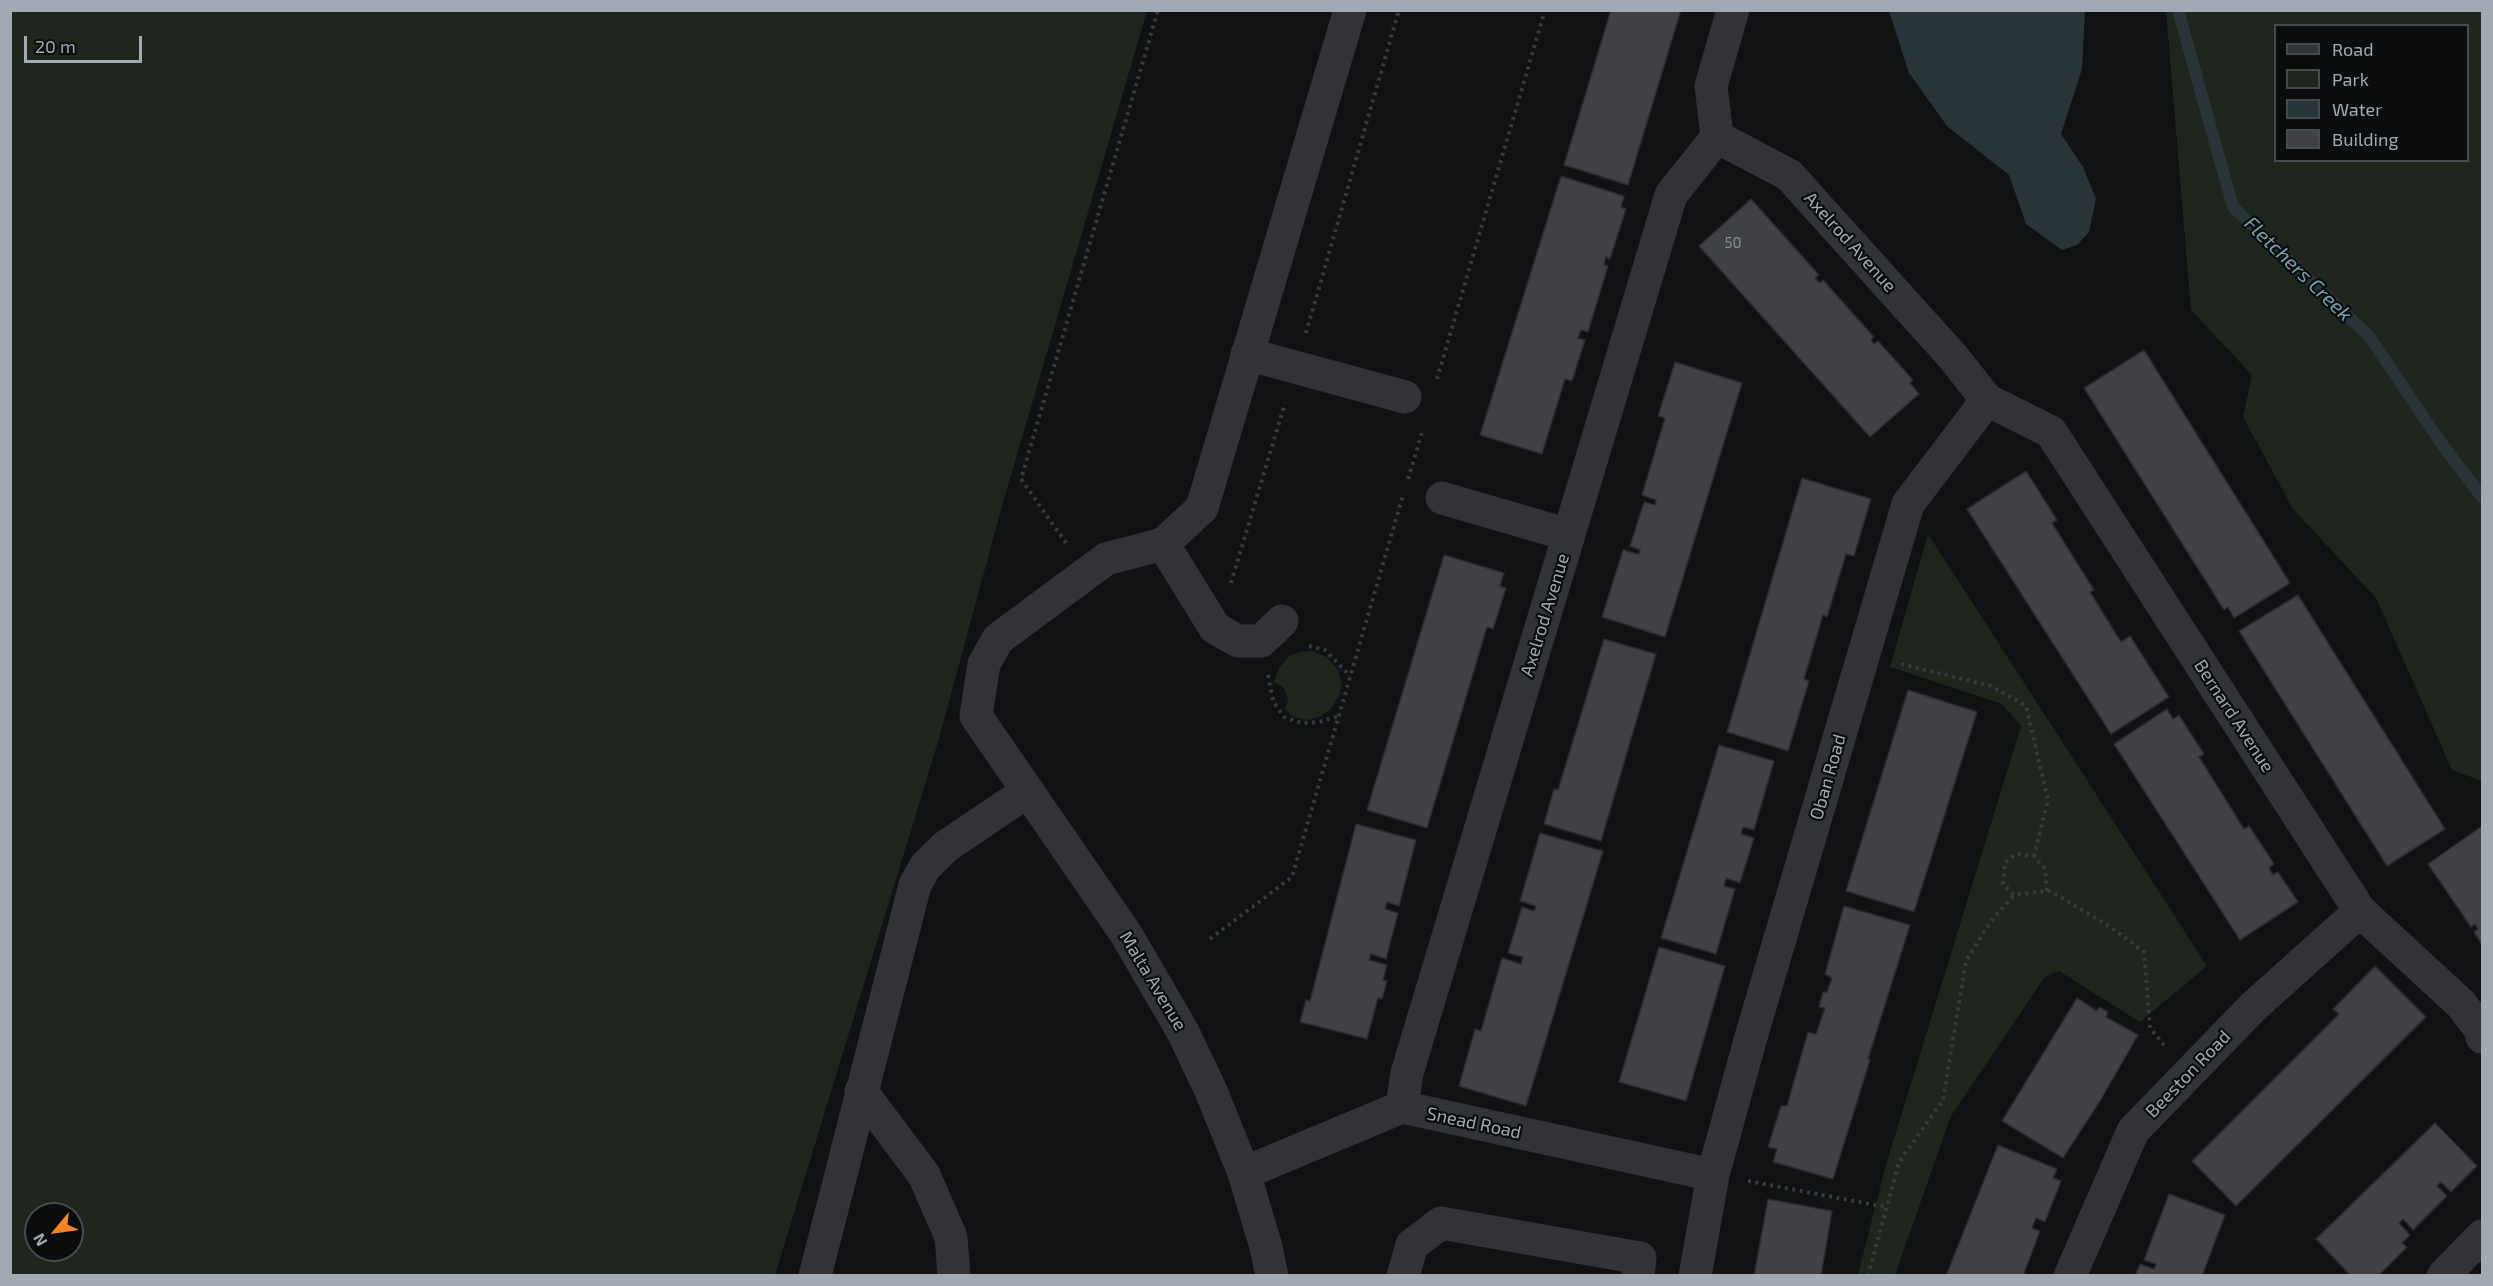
<!DOCTYPE html>
<style>
body{margin:0}
#map{position:relative;width:2493px;height:1286px;overflow:hidden;background:#101112;font-family:"Exo 2",sans-serif}
canvas{display:block}
.frame{position:absolute;inset:0;border:12px solid #a1aab3;pointer-events:none}
.legend{position:absolute;left:2274px;top:24px;width:195px;height:138px;box-sizing:border-box;background:#0b0c0d;border:2px solid #474b4f;margin:0;padding:8px 10px;list-style:none;font-size:18px;color:#a1aab3}
.legend li{display:flex;align-items:center;gap:12px;height:30px}
.legend b{width:30px;border:2px solid #474b4f}
.north{position:absolute;left:24px;top:1202px;width:60px;height:60px;box-sizing:border-box;background:#0b0c0d;border:2px solid #474b4f;border-radius:50%;rotate:241deg;font-size:16px;font-weight:700;line-height:24px;text-align:center;color:#a1aab3}
.north::after{content:'';display:block;margin:auto;width:21px;height:27px;background:#f78423;clip-path:polygon(50% 0,100% 100%,50% 72%,0 100%)}
.scale{position:absolute;left:24px;top:36px;width:118px;height:27px;box-sizing:border-box;border:3px solid #a1aab3;border-top:0;padding-left:8px;font-size:18px;line-height:21px;white-space:nowrap;color:#a1aab3;-webkit-text-stroke:4px #0b0c0d;paint-order:stroke}
</style>
<div id="map">
<canvas width="2493" height="1286"></canvas>
<div class="frame"></div>
<ul class="legend">
<li><b style="height:8px;background:#313337"></b>Road</li>
<li><b style="height:16px;background:#1d251d"></b>Park</li>
<li><b style="height:16px;background:#293438"></b>Water</li>
<li><b style="height:16px;background:#3f4145"></b>Building</li>
</ul>
<div class="north">N</div>
<div class="scale">20 m</div>
</div>
<script>
const c = document.querySelector('canvas').getContext('2d');
c.lineJoin = 'round';
function fill(path, color) { c.fillStyle = color; c.fill(path, 'evenodd'); }
const shape = rows => new Path2D(rows.map(r => 'M' + r).join(''));
function stroke(path, color, width, dash) { c.strokeStyle = color; c.lineWidth = width; c.lineCap = dash ? 'butt' : 'round'; c.setLineDash(dash || []); c.stroke(path); }
function drawText(font, color, halo, rows, align = 'center') {
  c.font = font + ' "Exo 2",sans-serif'; c.lineWidth = 4.5; c.setLineDash([]); c.textBaseline = 'middle'; c.strokeStyle = halo; c.fillStyle = color; for (const [text, x, y, turn = 0] of rows) {
    c.save(); c.translate(x, y); c.rotate((+turn || 0) * Math.PI / 180); c.textAlign = isNaN(turn) ? turn : align; if (halo) c.strokeText(text, 0, 0); c.fillText(text, 0, 0); c.restore();
  }
}
const green = shape([
 [10,11,1147,11,1002,506,938,742,775,1275,11,1275],
 [36,1214,72,1214,72,1250,36,1250],
 [2166,11,2482,11,2482,781,2452,770,2376,598,2293,509,2243,417,2252,375,2191,310],
 [2276,26,2468,26,2468,160,2276,160],
 [1928,534,2207,966,2140,1022,2059,971,2044,978,1951,1116,1895,1275,1858,1275,1885,1168,2021,726,2002,704,1890,667],
 [1313,651,1327,657,1338,670,1342,685,1338,698,1330,710,1320,717,1307,720,1294,717,1284,709,1288,702,1287,695,1283,687,1274,682,1279,668,1289,656,1300,652]
]);
const water = shape([
 [1889,11,2085,11,2082,69,2061,134,2083,167,2096,199,2089,232,2077,245,2062,250,2026,224,2009,175,1947,126,1909,73]
]);
const stream = shape([
 [2178,10,2233,207,2369,336,2441,443,2482,497]
]);
const building = shape([
 [1611,10,1681,10,1628,185,1564,165,1611,10],
 [1561,176,1624,196,1621,207,1626,209,1610,259,1606,257,1604,265,1608,266,1588,332,1581,330,1578,338,1585,340,1572,381,1565,379,1542,454,1480,435,1561,176],
 [1751,199,1819,275,1815,278,1820,283,1823,280,1874,337,1871,340,1874,344,1878,341,1913,380,1910,383,1919,394,1870,437,1699,246,1751,199],
 [2144,350,2290,583,2234,618,2228,607,2224,610,2084,388,2144,350],
 [1675,362,1742,383,1665,637,1602,617,1623,550,1639,554,1640,550,1630,546,1644,502,1655,505,1656,500,1642,495,1665,418,1658,416,1675,362],
 [2026,471,2057,520,2052,523,2094,590,2090,592,2121,642,2130,636,2169,697,2111,734,1967,509,2026,471],
 [1802,478,1871,499,1854,556,1846,554,1827,617,1823,615,1804,679,1809,681,1788,751,1727,732,1802,478],
 [1444,555,1504,573,1500,586,1506,588,1493,629,1487,627,1427,828,1367,810,1444,555],
 [2298,595,2445,829,2387,866,2239,631,2298,595],
 [1604,639,1656,654,1601,841,1544,824,1554,789,1558,790,1604,639],
 [1908,690,1977,712,1914,912,1846,891,1908,690],
 [2167,709,2173,719,2179,715,2204,754,2199,757,2244,829,2249,826,2274,864,2269,868,2273,875,2278,872,2298,902,2240,940,2114,744,2167,709],
 [1719,745,1774,761,1754,830,1743,827,1741,834,1754,838,1740,883,1726,878,1724,886,1735,889,1716,954,1661,938,1719,745],
 [1356,824,1416,840,1399,906,1387,902,1385,909,1398,913,1386,959,1371,954,1369,960,1387,965,1383,980,1387,981,1382,999,1378,998,1367,1039,1300,1022,1306,1000,1310,1001,1356,824],
 [2482,826,2482,945,2474,932,2478,929,2475,924,2471,927,2428,864,2482,826],
 [1540,833,1603,851,1526,1106,1459,1086,1475,1029,1481,1031,1502,958,1521,964,1523,957,1508,953,1522,907,1534,911,1536,906,1520,901,1540,833],
 [1844,906,1910,925,1868,1059,1870,1060,1833,1179,1773,1162,1777,1149,1768,1147,1781,1106,1787,1106,1808,1032,1816,1034,1825,1008,1819,1007,1823,992,1827,992,1832,978,1825,974,1844,906],
 [1659,947,1725,966,1686,1101,1619,1082,1659,947],
 [2375,966,2426,1017,2236,1206,2192,1161,2339,1014,2333,1009,2375,966],
 [2077,998,2097,1011,2099,1007,2108,1012,2106,1017,2138,1035,2100,1101,2063,1158,2002,1121,2077,998],
 [2435,1123,2477,1166,2451,1192,2441,1182,2437,1186,2447,1196,2413,1230,2403,1219,2399,1223,2410,1235,2402,1243,2407,1247,2378,1276,2351,1276,2316,1239,2435,1123],
 [1998,1145,2057,1169,2053,1178,2061,1181,2045,1222,2036,1218,2032,1228,2040,1231,2023,1276,1946,1276,1998,1145],
 [2169,1194,2225,1215,2202,1276,2135,1276,2140,1264,2154,1269,2156,1264,2144,1260,2169,1194],
 [1768,1199,1832,1211,1821,1276,1754,1276,1768,1199]
]);
const path = shape([
 [1306,333,1399,10],
 [1437,379,1545,10],
 [1408,479,1423,429],
 [1066,543,1021,479,1158,10],
 [1231,583,1285,403],
 [1309,646,1325,650,1350,676],
 [1901,664,1991,686,2026,706,2048,800,2034,856],
 [1268,675,1273,701,1284,717,1301,723,1319,722,1339,716],
 [2047,891,2045,869,2034,856,2016,854,2005,862,2003,884,2014,895,2047,891,2050,891,2109,926,2144,952,2150,1028,2164,1045],
 [1210,939,1292,877,1403,495],
 [1748,1181,1886,1207],
 [1868,1276,1899,1162,1943,1100,1966,961,1991,921,2014,895]
]);
const minor = shape([
 [1717,137,1711,86,1733,10],
 [1247,354,1405,397],
 [1442,498,1569,535],
 [1163,544,1215,628,1238,641,1261,641,1282,621],
 [861,1091,924,1175,951,1237,954,1276],
 [1402,1107,1407,1073,1671,195,1717,137,1789,175,1953,357,1987,400,2051,432,2360,911,2461,1004,2480,1029,2482,1037],
 [1244,1173,1402,1107,1713,1175],
 [815,1276,915,885,925,867,945,847,1028,791],
 [1272,1276,1266,1247,1244,1173,1211,1091,1183,1032,1126,934,976,716,984,664,998,639,1106,559,1163,544,1202,508,1350,10],
 [1403,1276,1412,1245,1441,1223,1640,1258,1638,1276],
 [1695,1276,1713,1175,1751,1037,1908,504,1987,400],
 [2070,1276,2133,1131,2253,1007,2360,911],
 [2443,1276,2482,1236]
]);
const numberNames = [
 ["50",1733,243]
];
const streetNames = [
 ["Axelrod Avenue",1850,242,48],
 ["Axelrod Avenue",1545,615,-73],
 ["Bernard Avenue",2234,716,57],
 ["Oban Road",1828,777,-74],
 ["Malta Avenue",1153,981,59],
 ["Beeston Road",2188,1074,-46],
 ["Snead Road",1474,1123,12]
];
const waterNames = [
 ["Fletchers Creek",2298,269,44]
];
fill(green, '#1d251d');
fill(water, '#293438');
stroke(stream, '#293438', 12);
fill(building, '#3f4145');
stroke(building, '#2a2b2e', 1.5);
stroke(path, '#373b3e', 4, [3, 4.5]);
stroke(minor, '#313337', 33);
drawText('15px', '#889098', null, numberNames);
drawText('18px', '#a1aab3', '#0b0c0d', streetNames);
drawText('italic 20px', '#76a1b0', '#0b0c0d', waterNames);
</script>
